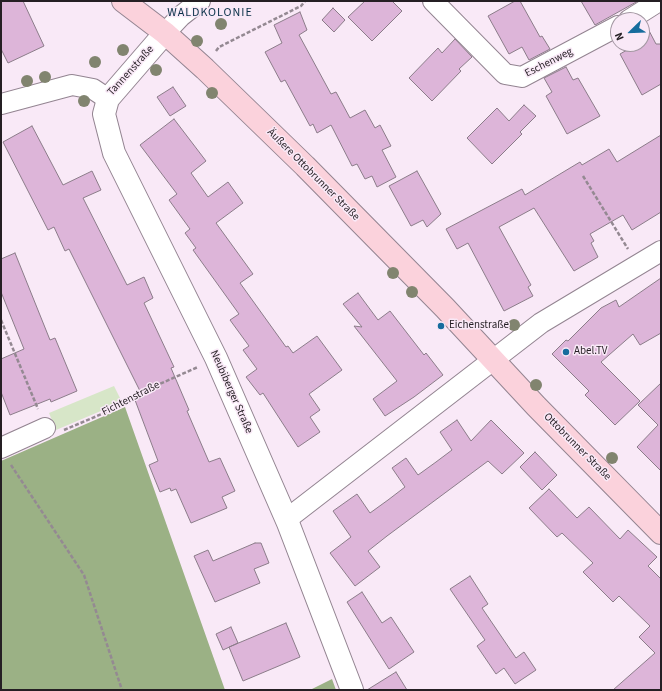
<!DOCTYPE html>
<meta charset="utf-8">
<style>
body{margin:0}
#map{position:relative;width:662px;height:691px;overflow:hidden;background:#f9e9f7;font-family:"Source Sans 3",sans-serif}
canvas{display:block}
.frame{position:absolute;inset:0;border:2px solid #251f24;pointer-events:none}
.north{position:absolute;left:610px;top:12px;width:40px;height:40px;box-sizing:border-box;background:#f9e9f7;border:1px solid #a498a3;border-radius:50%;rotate:247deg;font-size:11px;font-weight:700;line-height:16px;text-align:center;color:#251f24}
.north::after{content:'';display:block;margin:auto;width:14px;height:18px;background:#166c9d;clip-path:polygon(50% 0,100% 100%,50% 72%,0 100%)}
</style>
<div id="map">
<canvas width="662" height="691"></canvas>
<div class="frame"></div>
<div class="north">N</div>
</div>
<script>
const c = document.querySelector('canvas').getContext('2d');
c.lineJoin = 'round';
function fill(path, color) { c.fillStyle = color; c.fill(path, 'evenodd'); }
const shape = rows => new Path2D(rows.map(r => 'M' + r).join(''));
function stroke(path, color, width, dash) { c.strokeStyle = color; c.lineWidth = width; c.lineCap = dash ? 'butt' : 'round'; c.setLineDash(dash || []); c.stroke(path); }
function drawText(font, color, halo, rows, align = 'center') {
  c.font = font + ' "Source Sans 3",sans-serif'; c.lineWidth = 3; c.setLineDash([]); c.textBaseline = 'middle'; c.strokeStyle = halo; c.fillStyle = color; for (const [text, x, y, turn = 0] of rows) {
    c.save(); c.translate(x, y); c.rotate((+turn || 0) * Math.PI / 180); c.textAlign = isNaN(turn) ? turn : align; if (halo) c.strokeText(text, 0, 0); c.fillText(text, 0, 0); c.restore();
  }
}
const green = shape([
 [114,386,122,402,56,430,49,413]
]);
const forest = shape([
 [125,407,225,690,1,690,1,461],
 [332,679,336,690,310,690]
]);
const building = shape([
 [1,1,23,1,44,46,8,63,1,49,1,1],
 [365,1,392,1,402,11,372,41,348,17,365,1],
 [515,1,520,1,540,37,542,36,550,49,529,60,522,47,509,54,488,16,515,1],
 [581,1,638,1,595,25,581,1],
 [333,8,345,20,334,32,322,20,333,8],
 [300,12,307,30,299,35,331,94,336,92,350,118,365,110,375,128,380,125,391,146,382,150,396,177,377,187,372,176,365,179,357,164,352,166,331,125,317,133,313,124,310,126,285,80,281,82,265,52,282,43,274,25,300,12],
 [645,23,656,44,661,44,661,84,642,95,620,54,627,50,624,44,642,44,642,25,645,23],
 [455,39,472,57,459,69,461,71,432,101,409,78,438,48,442,53,455,39],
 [566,67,573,80,578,78,600,116,567,134,546,96,552,92,544,78,566,67],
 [173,87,186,106,170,116,157,97,173,87],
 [524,105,536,116,520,132,522,134,492,164,467,138,497,108,509,121,524,105],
 [174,119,206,161,191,173,208,197,228,182,243,203,216,223,253,274,240,283,286,347,288,346,293,353,317,336,342,370,309,394,320,410,310,417,320,432,298,447,263,393,260,395,246,377,257,369,243,350,249,346,230,320,239,314,193,250,196,248,185,233,190,229,169,200,177,194,140,145,174,119],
 [32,126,63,185,92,171,101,190,83,198,127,285,144,277,153,298,144,303,174,367,171,368,189,410,187,411,209,462,220,458,235,491,222,497,227,508,191,523,176,489,171,491,170,488,160,492,149,465,158,461,135,400,143,397,69,249,65,251,54,227,48,230,3,142,32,126],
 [661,135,661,212,632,230,623,215,590,234,594,241,591,243,598,257,574,271,534,208,499,227,531,285,528,287,533,296,504,311,468,243,457,249,446,229,522,189,525,195,580,162,582,165,609,149,617,162,661,135],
 [417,171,441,214,427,227,423,220,411,226,389,186,417,171],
 [15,253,50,340,55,338,77,391,51,402,50,399,10,415,1,392,1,359,24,349,1,292,1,259,15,253],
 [661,278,661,333,640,345,633,334,601,362,640,401,615,425,585,395,589,391,552,354,566,340,568,341,601,308,616,300,619,307,661,278],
 [358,293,378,320,390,311,424,355,426,353,443,375,414,397,385,416,373,399,397,381,354,326,362,327,343,304,358,293],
 [661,383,661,471,637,447,658,425,638,405,661,383],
 [457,420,471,441,491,420,524,453,502,474,488,461,387,536,368,551,380,567,355,586,330,553,351,537,333,511,357,494,370,513,388,500,405,487,392,468,406,458,418,475,436,462,452,450,440,432,457,420],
 [535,452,557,475,542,490,520,467,535,452],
 [549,489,577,518,589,507,620,539,628,530,657,557,648,566,661,579,661,690,613,690,655,653,639,637,650,626,619,596,613,602,583,572,593,563,562,533,557,537,529,508,549,489],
 [255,543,261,543,269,563,254,569,260,583,215,602,194,556,208,550,213,561,255,543],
 [470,576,488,604,482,608,516,658,524,652,536,670,515,684,504,668,496,674,477,646,485,640,450,589,470,576],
 [362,592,382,623,391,617,414,652,389,669,347,602,362,592],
 [286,623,300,657,243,681,229,647,286,623],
 [231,627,238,643,223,650,216,634,231,627],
 [396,672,407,690,367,690,396,672]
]);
const path = shape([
 [216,51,219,47,301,6,305,1],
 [583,176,628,249],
 [1,320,38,409],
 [64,430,123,405,128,398,198,367],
 [11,465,84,575,122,690]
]);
const minor = shape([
 [433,1,505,74,522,77,618,26],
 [629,20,659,1],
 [165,33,181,16,200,1],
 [1,104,72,85,93,89,108,99],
 [1,448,45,428],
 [287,519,541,323,661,251]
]);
const tertiary = shape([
 [165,33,108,99,104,114,114,153,216,358,288,523,352,690]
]);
const secondary = shape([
 [123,1,165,33,205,69,305,166,445,308,536,406,661,533]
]);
const trees = [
 [221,24],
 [197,41],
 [123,50],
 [95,62],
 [156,70],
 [45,77],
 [27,81],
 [212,93],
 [84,101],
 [393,273],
 [412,292],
 [514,325],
 [536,385],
 [612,458]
];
const markers = [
 [441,326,4,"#166c9d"],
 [566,352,4,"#166c9d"]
];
const streetNames = [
 ["Eschenweg",549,63,-27],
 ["Tannenstraße",131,71,-48],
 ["Äußere Ottobrunner Straße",313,175,45],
 ["Neubiberger Straße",231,392,66],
 ["Fichtenstraße",131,399,-27],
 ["Ottobrunner Straße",577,447,45]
];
const poiNames = [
 ["Eichenstraße",449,326],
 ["Abel.TV",574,352]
];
const neighbourhoodNames = [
 ["WALDKOLONIE",210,13]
];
fill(green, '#d7e6c8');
fill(forest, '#9bb185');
fill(building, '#ddb5d9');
stroke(building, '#8b7c89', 1);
stroke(minor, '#938491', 22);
stroke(tertiary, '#938491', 24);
stroke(secondary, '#938491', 24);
stroke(path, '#948992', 2.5, [4, 2]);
stroke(minor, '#fff', 20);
stroke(tertiary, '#fff', 22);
stroke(secondary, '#fbd2dc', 22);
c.fillStyle = '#81846f';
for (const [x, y] of trees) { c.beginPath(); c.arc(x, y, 6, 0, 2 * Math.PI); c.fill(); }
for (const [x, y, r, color] of markers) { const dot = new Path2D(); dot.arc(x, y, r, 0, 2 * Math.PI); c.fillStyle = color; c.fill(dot); stroke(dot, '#f9e9f7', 1.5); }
drawText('11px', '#251f24', '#f9e9f7', streetNames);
drawText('11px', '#251f24', '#f9e9f7', poiNames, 'left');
c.letterSpacing = '1px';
drawText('12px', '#0a3149', '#f9e9f7', neighbourhoodNames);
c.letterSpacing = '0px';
</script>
